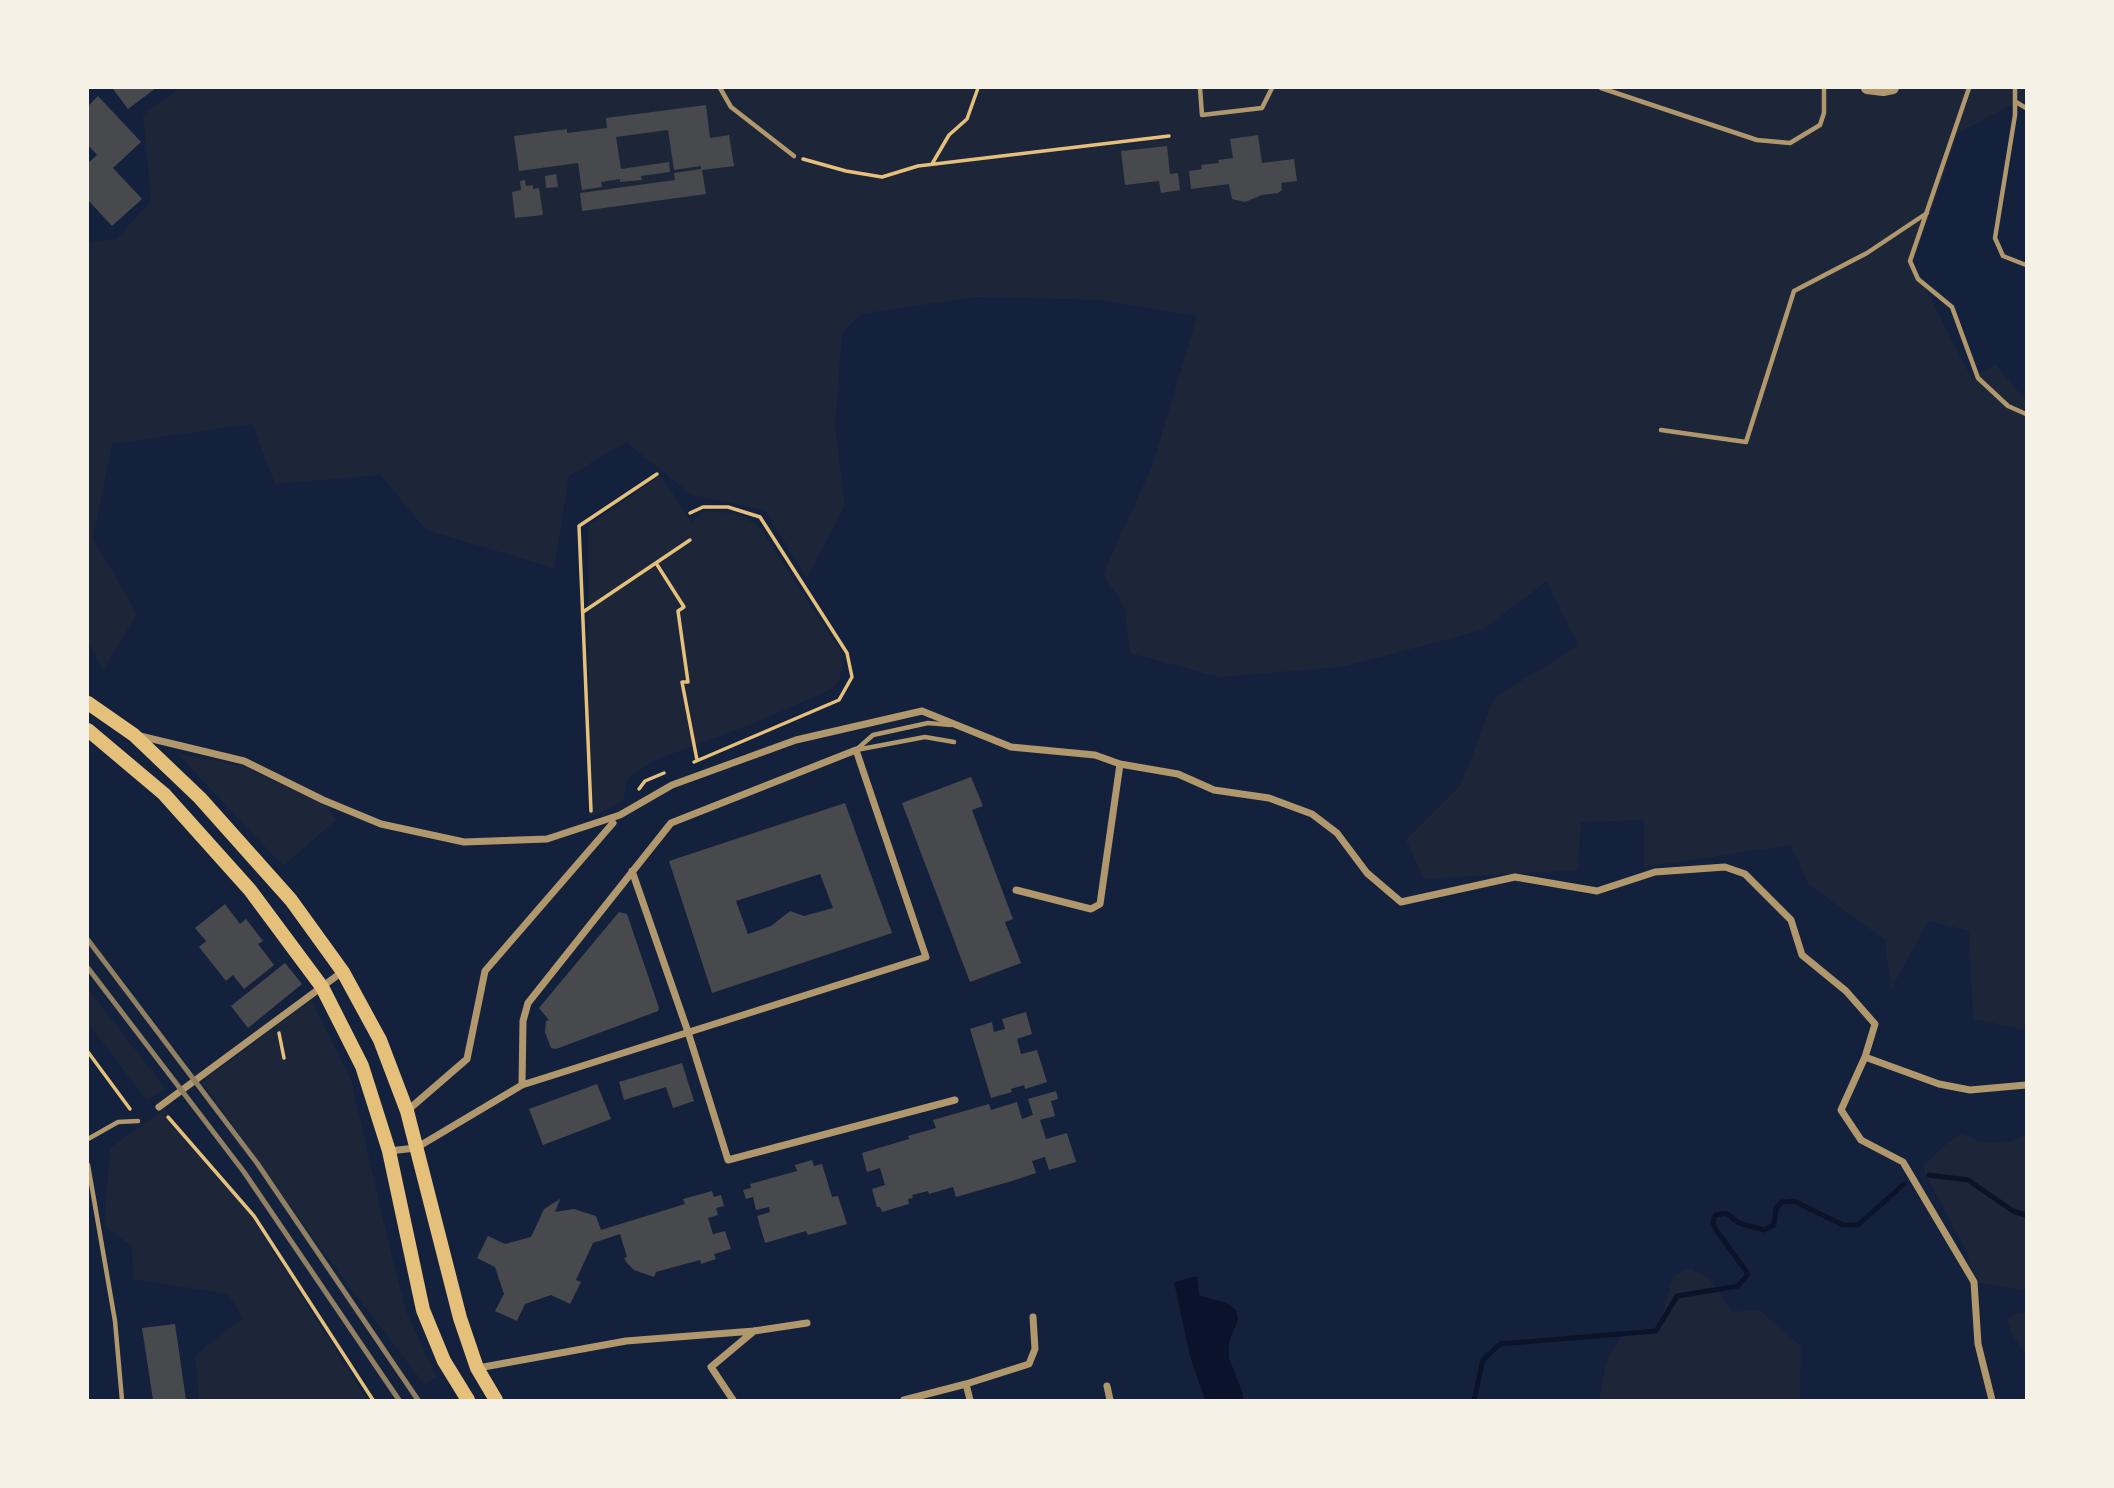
<!DOCTYPE html>
<style>
body{margin:0}
#map{position:relative;width:2114px;height:1488px;overflow:hidden;background:#14213d;font-family:Rubik,sans-serif}
canvas{display:block}
.frame{position:absolute;inset:0;border:89px solid #f6f1e7;pointer-events:none}
</style>
<div id="map">
<canvas width="2114" height="1488"></canvas>
<div class="frame"></div>
</div>
<script>
const c = document.querySelector('canvas').getContext('2d');
c.lineJoin = 'round';
function fill(path, color) { c.fillStyle = color; c.fill(path, 'evenodd'); }
const shape = rows => new Path2D(rows.map(r => 'M' + r).join(''));
function stroke(path, color, width, dash) { c.strokeStyle = color; c.lineWidth = width; c.lineCap = dash ? 'butt' : 'round'; c.setLineDash(dash || []); c.stroke(path); }
const green = shape([
 [180,88,2026,88,2026,100,2007,107,1958,133,1913,264,1971,377,1996,365,2022,396,2026,394,2026,1030,1973,1019,1969,931,1928,921,1891,989,1885,940,1808,884,1791,845,1644,867,1644,820,1581,822,1578,870,1424,879,1406,840,1461,785,1494,698,1578,646,1547,581,1482,630,1342,667,1219,677,1130,653,1125,608,1103,574,1153,464,1197,316,1100,300,976,297,861,314,842,333,835,424,845,505,807,579,765,510,692,495,626,442,569,476,554,568,426,530,381,475,275,484,252,424,112,444,93,538,137,614,103,670,88,641,88,243,116,239,151,201,143,115],
 [661,475,691,522,705,511,722,512,742,516,759,526,842,653,843,667,839,680,832,689,757,722,658,759,633,774,626,782,623,801,589,818,588,526],
 [177,753,241,766,328,806,336,820,283,866],
 [88,989,165,1088,147,1101,88,1022],
 [311,1000,351,1080,388,1241,406,1311,436,1377,424,1384,324,1253,202,1082],
 [165,1109,253,1219,367,1400,199,1400,195,1355,243,1318,228,1294,133,1279,132,1246,104,1226,110,1148],
 [1962,1134,1981,1142,1992,1142,2012,1141,2026,1134,2026,1290,1979,1283,1974,1275,1969,1256,1927,1177,1923,1167,1944,1146],
 [1691,1268,1711,1281,1732,1312,1759,1310,1801,1346,1800,1400,1599,1400,1606,1363,1622,1335,1638,1328,1657,1333,1673,1276],
 [2018,1312,2026,1313,2026,1372,2025,1355,2012,1334,2007,1320]
]);
const water = shape([
 [1197,1276,1199,1295,1226,1303,1236,1310,1238,1320,1229,1342,1229,1358,1243,1394,1243,1400,1205,1400,1190,1356,1174,1282]
]);
const stream = shape([
 [1929,1175,1968,1180,2013,1211,2026,1215],
 [1474,1400,1483,1360,1500,1344,1656,1331,1677,1296,1738,1286,1748,1274,1717,1231,1713,1223,1715,1215,1726,1213,1739,1223,1764,1230,1774,1225,1776,1208,1782,1202,1794,1201,1843,1225,1858,1225,1904,1184]
]);
const building = shape([
 [115,88,156,88,128,109,113,89],
 [98,96,141,142,113,168,142,199,112,226,88,200,88,163,97,155,88,145,88,106],
 [706,105,710,138,729,135,734,166,702,170,706,194,582,211,580,193,675,180,674,173,701,169,701,166,674,170,668,130,616,137,621,169,669,162,670,172,641,176,642,180,620,182,620,179,601,182,602,187,582,190,578,163,519,171,514,136,567,129,567,133,607,128,606,118],
 [1258,135,1262,163,1294,159,1297,181,1281,183,1282,190,1278,193,1262,195,1245,202,1232,199,1229,184,1191,189,1189,171,1202,169,1201,165,1219,163,1218,160,1233,158,1230,139],
 [1167,146,1170,174,1178,173,1180,190,1161,193,1159,181,1125,185,1121,151],
 [556,174,558,187,546,188,545,176],
 [525,180,526,186,533,185,533,189,539,188,543,215,515,218,512,192,521,190,520,181],
 [971,777,983,806,972,810,1013,919,1005,922,1021,963,970,982,902,803],
 [845,803,892,933,712,993,669,861],
 [820,874,833,908,804,916,790,911,771,926,748,934,736,901],
 [225,904,240,924,246,919,263,941,258,944,274,965,244,989,233,975,226,981,199,947,206,941,195,928],
 [619,912,627,914,659,1008,658,1011,556,1049,551,1048,545,1032,546,1021,549,1020,539,1008],
 [285,963,302,984,248,1028,231,1006],
 [1026,1012,1032,1034,1017,1039,1021,1054,1037,1050,1047,1082,1025,1089,1024,1085,1011,1089,1012,1092,991,1098,970,1029,992,1022,994,1032,1005,1029,1002,1019],
 [682,1063,694,1101,673,1108,666,1087,624,1100,619,1082],
 [597,1084,611,1119,543,1145,529,1109],
 [1056,1091,1058,1099,1051,1101,1055,1116,1040,1120,1046,1139,1067,1133,1076,1162,1049,1170,1045,1157,1032,1161,1036,1173,1012,1181,956,1197,953,1187,929,1194,928,1191,912,1195,913,1198,908,1199,909,1204,882,1212,880,1207,877,1207,872,1189,885,1185,880,1168,867,1172,862,1153,909,1139,908,1136,936,1128,933,1120,989,1104,991,1110,1017,1102,1022,1119,1033,1115,1028,1099],
 [812,1160,814,1166,822,1164,832,1197,838,1196,847,1224,808,1235,806,1231,765,1243,757,1216,770,1212,769,1207,756,1210,753,1197,746,1199,743,1190,751,1188,750,1184,797,1171,795,1165],
 [712,1191,714,1197,721,1195,724,1206,716,1208,718,1215,708,1218,713,1234,725,1231,731,1249,714,1254,716,1259,701,1264,700,1260,656,1272,654,1277,634,1270,627,1263,624,1258,627,1257,620,1234,593,1243,576,1280,581,1282,570,1304,551,1295,525,1304,517,1321,495,1311,504,1294,495,1267,477,1258,488,1236,505,1244,531,1237,544,1209,560,1199,555,1212,574,1209,596,1216,601,1230,685,1204,683,1199],
 [175,1324,186,1400,153,1400,142,1328]
]);
const path = shape([
 [803,159,846,171,882,177,918,166,1169,136],
 [932,164,949,135,967,119,978,88],
 [690,513,703,507,728,507,760,517,847,653,852,677,839,700,694,762],
 [656,563,684,607,678,611,688,682,682,682,697,760],
 [583,612,690,540],
 [639,789,645,781,664,773],
 [591,811,579,526,657,474],
 [279,1033,284,1058],
 [88,1052,130,1109],
 [168,1117,254,1216,373,1400]
]);
const service = shape([
 [720,88,731,107,794,156],
 [1200,88,1202,115,1262,108,1272,88],
 [1601,88,1757,140,1790,143,1820,125,1824,113,1824,88],
 [1969,88,1910,261,1918,279,1952,307,1978,378,2008,406,2026,414],
 [2015,88,2015,115,1995,238,2003,256,2026,265],
 [2016,102,2026,108],
 [1661,430,1746,442,1794,291,1867,253,1927,213],
 [951,725,928,723,873,735,856,750,925,737,954,742],
 [88,1139,118,1122,138,1121],
 [88,1165,115,1321,122,1400]
]);
const minor = shape([
 [140,736,244,761,323,800,381,824,464,842,547,839,620,815,672,785,796,740,922,711,1011,747,1095,755,1120,764,1178,774,1214,790,1269,798,1312,814,1337,833,1367,873,1401,902,1515,877,1597,891,1655,872,1725,867,1745,874,1791,920,1802,955,1846,991,1875,1024,1865,1057,1841,1110,1861,1140,1903,1162,1974,1282,1978,1344,1992,1400],
 [632,871,688,1032,728,1160,955,1100],
 [1016,890,1091,909,1100,904,1120,764],
 [1865,1057,1939,1084,1970,1090,2026,1085],
 [159,1107,342,972],
 [408,1110,467,1059,485,971,613,823],
 [389,1151,416,1148,522,1085,926,957,856,750,671,823,528,1003,523,1021,522,1085],
 [478,1368,626,1341,754,1331,807,1323],
 [966,1384,970,1400],
 [1107,1386,1110,1400],
 [733,1400,711,1367,754,1331],
 [904,1400,966,1384,1029,1364,1035,1349,1033,1317]
]);
const tertiary = shape([
 [1867,88,1883,90,1893,88]
]);
const primary = shape([
 [88,703,134,735,200,798,291,900,343,972,380,1040,407,1111,460,1318,477,1368,496,1400],
 [88,730,164,794,250,890,322,987,362,1066,389,1151,423,1310,444,1361,468,1400]
]);
const rail = shape([
 [88,940,257,1163,418,1400],
 [88,968,244,1172,399,1400]
]);
fill(green, '#1d2539');
fill(water, '#0b132b');
stroke(stream, '#0b132b', 5);
fill(building, '#48494c');
stroke(path, '#e5c07b', 3.5);
stroke(service, '#b1986c', 4.5);
stroke(minor, '#b1986c', 7);
stroke(tertiary, '#b1986c', 12);
stroke(primary, '#e5c07b', 14);
stroke(rail, '#918062', 5);
</script>
